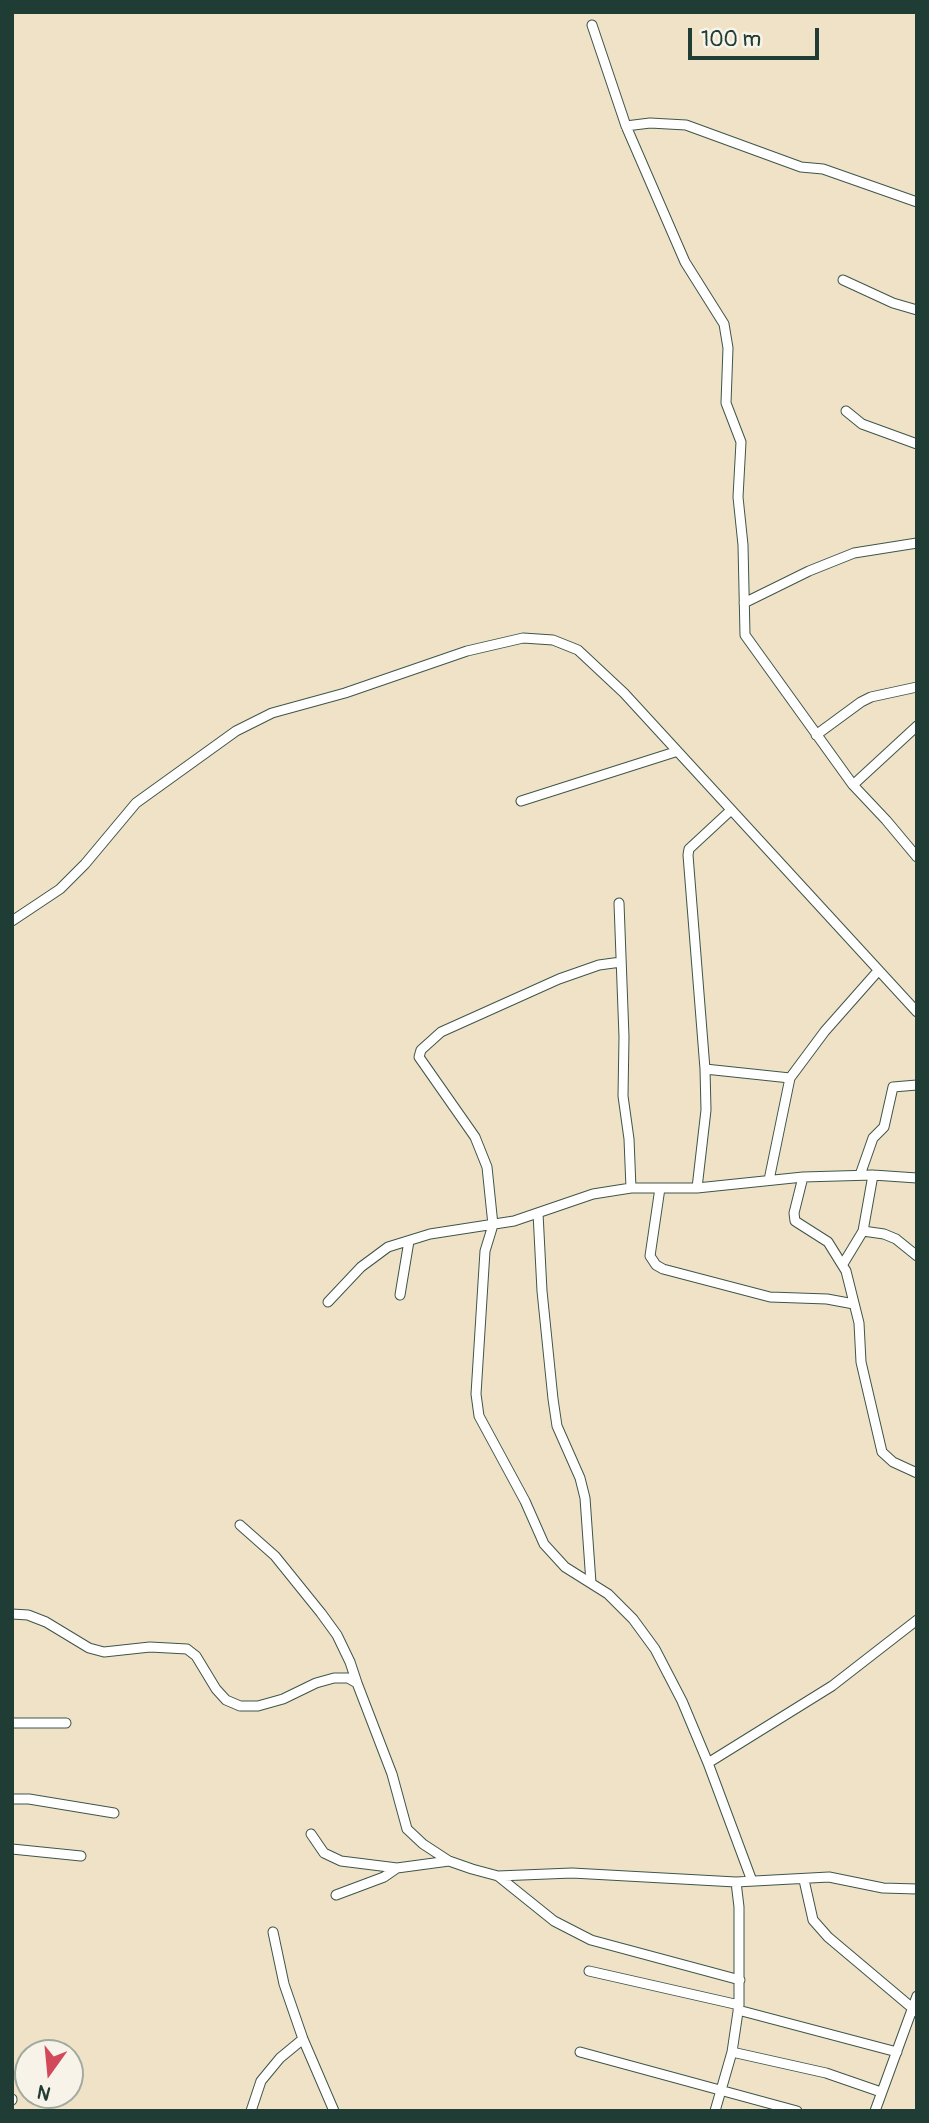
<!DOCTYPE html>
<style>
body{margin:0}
#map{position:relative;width:929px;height:2123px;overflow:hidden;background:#f0e2c6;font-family:Pangolin,sans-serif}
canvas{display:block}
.frame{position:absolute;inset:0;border:14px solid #1f3d34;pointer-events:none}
.north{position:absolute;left:14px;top:2039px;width:70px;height:70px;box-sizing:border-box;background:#f7f3e8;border:2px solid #a1aaa0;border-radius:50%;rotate:195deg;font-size:19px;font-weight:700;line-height:28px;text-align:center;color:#1f3d34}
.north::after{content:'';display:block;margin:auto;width:24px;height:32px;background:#d1495b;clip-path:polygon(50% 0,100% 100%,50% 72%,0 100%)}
.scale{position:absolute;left:688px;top:28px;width:131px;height:32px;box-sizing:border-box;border:4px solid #1f3d34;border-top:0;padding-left:9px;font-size:21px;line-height:24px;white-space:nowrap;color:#1f3d34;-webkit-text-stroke:5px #f7f3e8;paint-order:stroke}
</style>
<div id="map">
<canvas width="929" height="2123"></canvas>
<div class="frame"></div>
<div class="north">N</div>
<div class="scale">100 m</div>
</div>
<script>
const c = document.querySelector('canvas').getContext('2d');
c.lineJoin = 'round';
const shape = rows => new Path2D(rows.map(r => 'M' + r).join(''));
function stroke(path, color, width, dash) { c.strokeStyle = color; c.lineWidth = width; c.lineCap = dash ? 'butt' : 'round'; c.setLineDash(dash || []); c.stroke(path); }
const minor = shape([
 [592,25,626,126,685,262,724,324,728,348,726,403,741,442,738,497,743,545,745,635,853,785,886,820,917,857],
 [626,126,650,123,686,125,801,167,823,169,917,202],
 [843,280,893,303,917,310],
 [846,411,862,424,917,444],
 [744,603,809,571,854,553,917,543],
 [816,735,861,702,871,697,917,687],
 [853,785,917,726],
 [521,801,675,752],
 [619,903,624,1037,623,1096,629,1139,631,1188],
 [12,921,60,889,85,864,136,803,236,731,272,713,345,693,467,651,523,638,553,640,578,650,624,693,917,1012],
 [621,962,599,965,559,979,441,1032,421,1050,419,1057,475,1137,487,1167,493,1225,485,1251,476,1394,479,1416,525,1501,544,1544,565,1567,608,1594,633,1619,655,1649,682,1701,708,1763,752,1881],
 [705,1069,790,1078],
 [860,1175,873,1138,884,1127,893,1087,917,1085],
 [803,1177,794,1213,795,1221,828,1242,846,1271,859,1323,861,1362,882,1452,893,1462,917,1473],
 [769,1180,790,1078,825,1031,878,971],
 [660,1188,650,1256,656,1265,663,1269,770,1297,827,1299,854,1304],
 [697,1188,706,1110,705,1069,688,855,689,849,730,811],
 [538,1213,542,1291,553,1399,557,1426,580,1478,585,1498,591,1583],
 [863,1231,884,1234,896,1239,917,1256],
 [843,1264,863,1231,873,1175],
 [400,1295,409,1241],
 [328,1302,361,1267,388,1247,430,1234,514,1221,593,1194,631,1188,697,1188,803,1177,873,1175,917,1178],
 [240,1525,275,1556,321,1613,337,1635,350,1662,357,1683],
 [12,1614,28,1615,46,1622,89,1648,104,1652,150,1647,187,1649,196,1656,216,1689,226,1700,240,1706,258,1706,283,1699,316,1683,334,1678,348,1678,357,1683,392,1774,407,1829,423,1844,449,1861,472,1869,498,1876,572,1873,736,1882,829,1877,883,1888,917,1889],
 [12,1723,66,1723],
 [708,1763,832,1686,917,1620],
 [12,1799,29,1799,114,1813],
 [311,1834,324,1853,341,1861,397,1868],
 [12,1849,81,1856],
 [498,1876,554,1921,591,1940,740,1980],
 [804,1880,813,1920,828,1937,917,2012],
 [336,1895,384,1877,397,1868,449,1861],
 [273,1932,284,1984,303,2039,334,2111],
 [589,1971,739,2005],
 [738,2010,897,2052],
 [580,2052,797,2111],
 [732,2052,826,2073,881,2092],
 [12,2099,12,2100],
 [251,2111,261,2081,280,2058,303,2039],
 [715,2111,732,2052,739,2005,739,1907,736,1882],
 [875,2111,917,1996]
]);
stroke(minor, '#3e564a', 11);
stroke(minor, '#fff', 9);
</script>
